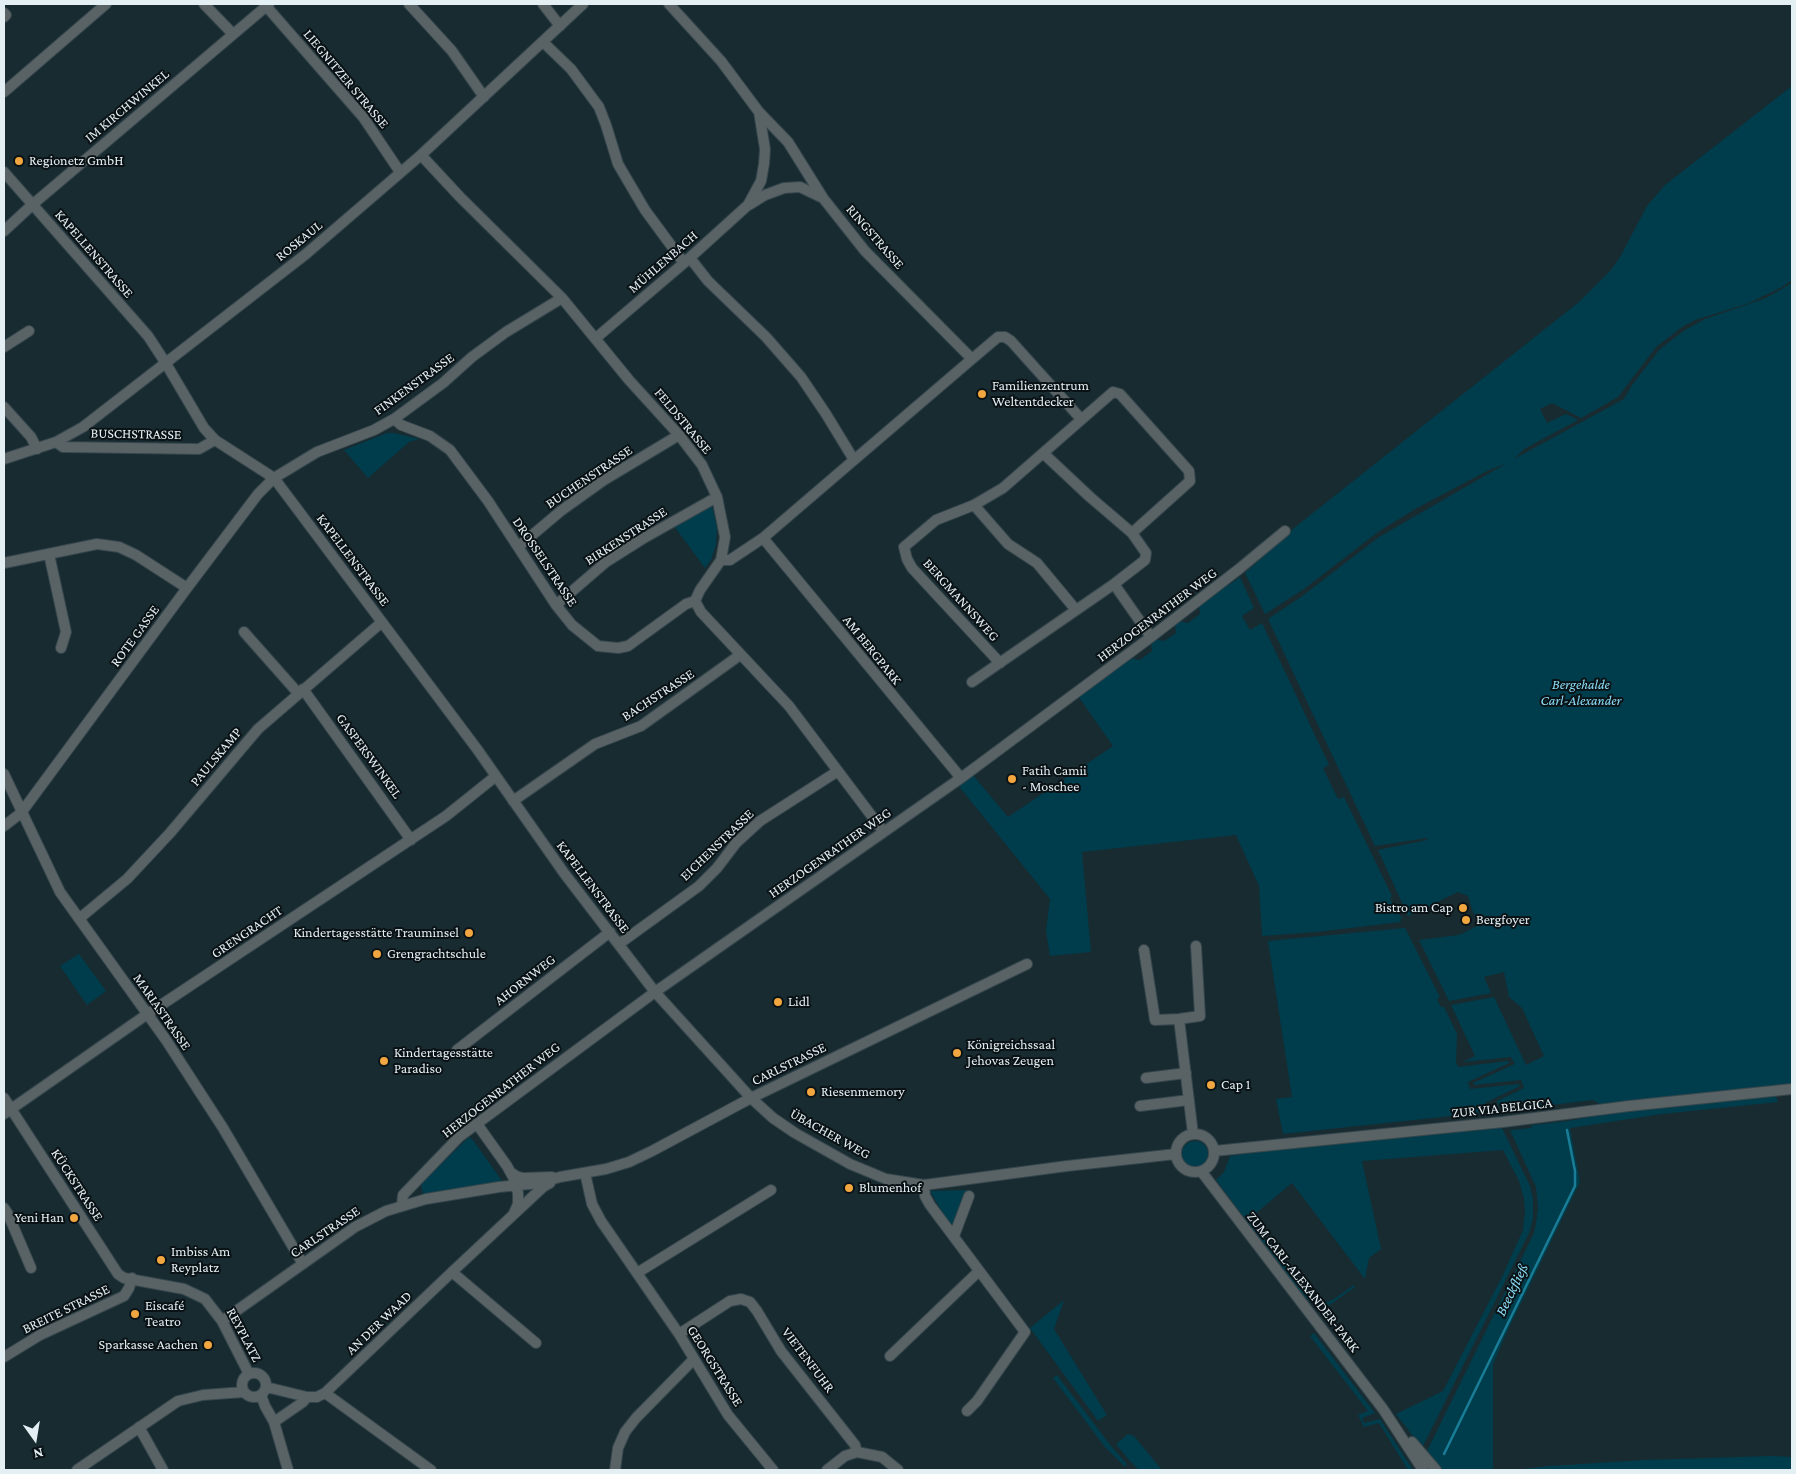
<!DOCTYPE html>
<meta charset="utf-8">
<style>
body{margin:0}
#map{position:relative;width:1796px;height:1474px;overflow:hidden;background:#182b31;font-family:"Crimson Pro",serif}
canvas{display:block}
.frame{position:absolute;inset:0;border:5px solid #e3eff3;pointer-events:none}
.north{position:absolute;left:10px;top:1414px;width:50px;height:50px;-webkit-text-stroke:4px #0a1215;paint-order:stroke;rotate:167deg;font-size:14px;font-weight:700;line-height:20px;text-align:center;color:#e3eff3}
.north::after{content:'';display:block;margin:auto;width:18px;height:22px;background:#e3eff3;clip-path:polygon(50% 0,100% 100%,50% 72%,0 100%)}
</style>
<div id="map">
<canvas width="1796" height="1474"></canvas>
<div class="frame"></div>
<div class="north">N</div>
</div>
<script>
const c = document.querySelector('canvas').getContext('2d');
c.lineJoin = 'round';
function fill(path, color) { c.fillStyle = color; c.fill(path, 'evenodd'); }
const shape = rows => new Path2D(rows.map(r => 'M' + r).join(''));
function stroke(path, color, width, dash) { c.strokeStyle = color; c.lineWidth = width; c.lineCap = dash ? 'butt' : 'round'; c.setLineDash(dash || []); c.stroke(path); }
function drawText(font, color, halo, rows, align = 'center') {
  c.font = font + ' "Crimson Pro",serif'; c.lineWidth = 4; c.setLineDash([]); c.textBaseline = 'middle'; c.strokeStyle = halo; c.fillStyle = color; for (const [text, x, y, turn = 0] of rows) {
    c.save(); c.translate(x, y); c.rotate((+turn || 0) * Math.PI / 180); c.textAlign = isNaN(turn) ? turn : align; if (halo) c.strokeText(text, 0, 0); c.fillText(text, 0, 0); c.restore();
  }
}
const green = shape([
 [1792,86,1792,280,1782,287,1749,303,1695,320,1682,327,1656,347,1618,397,1581,418,1552,403,1540,409,1547,423,1566,414,1578,420,1524,449,1514,459,1624,399,1632,385,1660,349,1685,330,1705,319,1766,298,1792,283,1792,1084,1600,1104,1593,1100,1527,1108,1526,1101,1498,1105,1497,1101,1524,1088,1521,1080,1474,1085,1473,1083,1515,1064,1511,1057,1463,1062,1475,1056,1451,1005,1494,997,1526,1065,1544,1056,1522,1008,1509,997,1504,972,1484,977,1491,993,1449,1001,1419,940,1459,935,1477,926,1478,923,1492,921,1491,916,1475,918,1468,896,1458,892,1408,916,1378,850,1427,840,1427,838,1375,846,1268,619,1301,597,1379,537,1507,463,1487,471,1415,509,1378,532,1304,589,1265,614,1245,573,1294,528,1579,302,1611,270,1620,257,1647,206,1665,185],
 [387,433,394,433,419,439,409,442,368,478,344,450],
 [707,506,712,506,717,528,716,545,711,560,705,568,674,526],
 [1240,577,1254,608,1242,616,1250,630,1262,623,1329,765,1323,768,1338,799,1344,797,1392,896,1390,898,1397,913,1399,913,1402,919,1400,919,1401,922,1316,932,1262,936,1259,886,1236,835,1082,852,1091,952,1050,956,1046,931,1050,899,957,784,972,774,1008,817,1113,746,1078,696,1130,658,1140,660,1152,651,1151,642,1154,639,1164,641,1176,633,1175,624,1179,621,1188,623,1200,614,1199,605,1226,583,1229,585],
 [1405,928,1440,997,1437,999,1441,1007,1444,1007,1457,1034,1456,1062,1458,1067,1508,1061,1509,1063,1468,1082,1470,1089,1519,1084,1520,1086,1485,1103,1489,1112,1283,1134,1276,1099,1292,1097,1268,941],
 [79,954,106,991,87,1005,60,966],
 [1775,1095,1778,1102,1662,1114,1570,1128,1580,1182,1506,1334,1493,1364,1493,1470,1441,1470,1436,1466,1426,1453,1534,1233,1536,1223,1538,1207,1536,1187,1510,1130,1531,1128,1532,1125,1568,1121,1606,1114],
 [1502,1128,1530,1186,1533,1199,1533,1219,1529,1233,1422,1448,1396,1414,1443,1391,1503,1275,1523,1230,1525,1211,1524,1199,1519,1181,1503,1150,1362,1161,1381,1249,1369,1258,1365,1279,1292,1183,1249,1219,1309,1297,1317,1302,1324,1303,1334,1299,1354,1285,1355,1287,1331,1304,1326,1306,1318,1306,1312,1303,1301,1293,1216,1180,1224,1172,1230,1156,1270,1150],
 [469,1137,473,1140,502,1181,423,1195,421,1185,425,1180],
 '1182 1154a13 13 0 1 1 26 0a13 13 0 1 1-26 0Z',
 [971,1190,954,1232,930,1191],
 [1064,1300,1054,1329,1107,1415,1098,1421,1030,1328],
 [1314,1333,1375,1413,1362,1418,1364,1423,1380,1419,1413,1470,1408,1470,1379,1423,1364,1427,1358,1415,1368,1411,1310,1336],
 [1057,1375,1111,1446,1127,1464,1125,1467,1105,1447,1053,1378],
 [1128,1434,1134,1436,1162,1470,1139,1470,1129,1460,1116,1444],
 [1772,1456,1792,1457,1792,1470,1513,1470,1549,1466,1644,1460]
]);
const stream = shape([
 [1444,1454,1575,1186,1575,1171,1567,1130]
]);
const minor = shape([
 [204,4,233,34],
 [409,4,452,51,484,97],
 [543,4,560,26],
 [669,4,721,61,759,112,788,142,823,198,865,251,972,359,854,460,826,414,801,377,766,337,708,281,690,258],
 [266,6,363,117,400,172],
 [4,13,6,15,4,17],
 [543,42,571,69,599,107,606,125,618,164,645,210,684,263],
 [4,92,106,4],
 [421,155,460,197,562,298,629,380,679,435,702,465,717,497,725,537,721,560,700,590,695,601],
 [4,172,148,336,165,362,204,428,215,440,274,478,477,749,564,873,655,992,751,1098,773,1118,795,1133,850,1164,886,1179,924,1185,1067,1166,1176,1154],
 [749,205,765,195,784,188,800,187,823,198],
 [4,231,32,205,269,4],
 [596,338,684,263,748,205,761,181,764,164,765,149,759,112],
 [4,347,29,331],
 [972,359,998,337,1005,337,1011,341,1081,419],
 [4,407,31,437,37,449],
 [394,419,401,425,430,436,450,450,488,501,556,605,572,625,598,646,618,648,628,646,686,604,695,601],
 [56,442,63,447,199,449,215,440],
 [4,459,56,442,83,427,306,254,421,155,583,4],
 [974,505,1008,544,1037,563,1076,610],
 [763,538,961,778],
 [518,547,562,510,604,480,679,435],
 [49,554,66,632,61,648],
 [721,560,730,560,763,538,854,460],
 [4,563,97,544,119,547,136,555,187,588],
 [1114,584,1151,637],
 [695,601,701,612,789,706,883,831],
 [556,605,606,562,644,538,717,497],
 [244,632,298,693],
 [1000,663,912,568,907,559,904,547,936,520,974,505,1003,488,1113,392,1120,394,1189,471,1190,481,1132,533],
 [972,682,1114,584,1145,560,1146,553,1132,533,1090,497,1043,453],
 [303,689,411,840],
 [4,774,60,892,166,1040,223,1128,303,1264],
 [513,801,595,744,641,726,740,655],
 [4,826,21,813,187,588,258,494,274,478,317,452,374,430,394,419,443,383,472,357,506,332,562,298],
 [80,918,127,879,170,833,258,729,382,622],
 [619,944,699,886,717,868,736,843,760,821,838,771],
 [1144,950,1155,1020,1179,1019,1200,1016,1196,946],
 [1179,1019,1193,1134],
 [457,1050,610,932],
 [1146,1078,1186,1073],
 [4,1098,118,1274,124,1278,184,1289,205,1299,222,1321,249,1374],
 [1140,1106,1189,1100],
 [4,1114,146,1015,446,816,496,776],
 [477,1124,507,1166,513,1177,518,1193,518,1204,514,1213],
 '1176 1153a19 19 0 1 1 38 0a19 19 0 1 1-38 0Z',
 [1214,1151,1503,1122,1629,1106,1792,1089],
 [1201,1171,1383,1409,1423,1470],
 [510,1172,518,1177,523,1178,552,1177],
 [585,1173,592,1204,601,1221,679,1334,728,1415,773,1470],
 [924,1185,925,1196,930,1205,1025,1332,977,1401,967,1411],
 [402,1205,403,1195,459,1137,655,992,961,778,1151,637,1239,569,1285,531],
 [4,1208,8,1214,31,1268],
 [954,1236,969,1196],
 [452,1272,536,1343],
 [637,1273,771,1190],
 [222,1321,355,1227,386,1211,426,1199,499,1187,540,1183,560,1177,606,1169,629,1162,652,1151,751,1098,1027,964],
 [679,1334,730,1301,741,1299,750,1302,757,1311,781,1351,855,1445,857,1452],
 [890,1356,979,1271],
 [4,1357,40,1335,124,1296,129,1288,132,1278],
 '242 1385a12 12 0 1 1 24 0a12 12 0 1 1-24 0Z',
 [266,1387,307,1397,317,1397,325,1393,452,1272,543,1187,550,1183],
 [325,1393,431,1470],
 [261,1395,265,1406,274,1422,288,1470],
 [274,1422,303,1402,307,1397],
 [139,1427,163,1470],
 [1412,1442,1436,1470],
 [77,1470,178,1401,203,1395,244,1392],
 [615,1470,618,1448,625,1432,636,1418,694,1359],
 [827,1470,845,1456,857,1452,882,1457,898,1470]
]);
const markers = [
 [19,161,5,"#f1a640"],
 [982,394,5,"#f1a640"],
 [1012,779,5,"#f1a640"],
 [1463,908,5,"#f1a640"],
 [1466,920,5,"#f1a640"],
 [469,933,5,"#f1a640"],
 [377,954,5,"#f1a640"],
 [778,1002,5,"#f1a640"],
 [957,1053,5,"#f1a640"],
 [384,1061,5,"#f1a640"],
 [1211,1085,5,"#f1a640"],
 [811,1092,5,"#f1a640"],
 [849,1188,5,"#f1a640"],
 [74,1218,5,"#f1a640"],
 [161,1260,5,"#f1a640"],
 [135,1314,5,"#f1a640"],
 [208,1345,5,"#f1a640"]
];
const streetNames = [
 ["LIEGNITZER STRASSE",346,79,50],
 ["IM KIRCHWINKEL",127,106,-40],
 ["RINGSTRASSE",875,237,49],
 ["ROSKAUL",299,241,-39],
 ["KAPELLENSTRASSE",94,254,49],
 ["MÜHLENBACH",663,262,-41],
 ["FINKENSTRASSE",414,384,-36],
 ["FELDSTRASSE",683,421,50],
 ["BUSCHSTRASSE",136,434,1],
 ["BUCHENSTRASSE",589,477,-34],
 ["BIRKENSTRASSE",626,536,-33],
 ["KAPELLENSTRASSE",353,560,53],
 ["DROSSELSTRASSE",545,562,56],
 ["BERGMANNSWEG",961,600,48],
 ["HERZOGENRATHER WEG",1157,615,-37],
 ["ROTE GASSE",135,636,-54],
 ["AM BERGPARK",872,650,51],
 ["BACHSTRASSE",658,695,-33],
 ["GASPERSWINKEL",369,756,54],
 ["PAULSKAMP",216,757,-50],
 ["EICHENSTRASSE",717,845,-44],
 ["HERZOGENRATHER WEG",830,853,-35],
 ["KAPELLENSTRASSE",593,887,53],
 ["GRENGRACHT",247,932,-34],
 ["AHORNWEG",525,980,-38],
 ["MARIASTRASSE",162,1012,55],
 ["CARLSTRASSE",789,1064,-26],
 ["HERZOGENRATHER WEG",501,1090,-38],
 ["ZUR VIA BELGICA",1502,1108,-6],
 ["ÜBACHER WEG",830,1134,29],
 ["KÜCKSTRASSE",77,1185,57],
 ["CARLSTRASSE",325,1232,-34],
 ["ZUM CARL-ALEXANDER-PARK",1303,1282,52],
 ["BREITE STRASSE",66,1309,-26],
 ["AN DER WAAD",379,1323,-44],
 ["REYPLATZ",244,1335,62],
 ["VIETENFUHR",808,1360,53],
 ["GEORGSTRASSE",715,1366,58]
];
const poiNames = [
 ["Regionetz GmbH",29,161],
 ["Familienzentrum",992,386],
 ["Weltentdecker",992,402],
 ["Fatih Camii",1022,771],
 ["- Moschee",1022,787],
 ["Bistro am Cap",1453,908,"right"],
 ["Bergfoyer",1476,920],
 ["Kindertagesstätte Trauminsel",459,933,"right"],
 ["Grengrachtschule",387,954],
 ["Lidl",788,1002],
 ["Königreichssaal",967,1045],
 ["Jehovas Zeugen",967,1061],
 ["Kindertagesstätte",394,1053],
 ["Paradiso",394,1069],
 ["Cap 1",1221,1085],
 ["Riesenmemory",821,1092],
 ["Blumenhof",859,1188],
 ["Yeni Han",64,1218,"right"],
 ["Imbiss Am",171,1252],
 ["Reyplatz",171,1268],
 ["Eiscafé",145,1306],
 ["Teatro",145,1322],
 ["Sparkasse Aachen",198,1345,"right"]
];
const parkNames = [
 ["Bergehalde",1581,685],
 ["Carl-Alexander",1581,701]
];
const waterNames = [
 ["Beeckfließ",1512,1290,-64]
];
fill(green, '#003d4c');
stroke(stream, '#1a7d97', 2.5);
stroke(minor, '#34464c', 12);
stroke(minor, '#596265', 10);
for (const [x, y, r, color] of markers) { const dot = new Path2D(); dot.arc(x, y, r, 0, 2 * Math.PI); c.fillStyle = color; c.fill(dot); stroke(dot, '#0a1215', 2); }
drawText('14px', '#e3eff3', '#0a1215', streetNames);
drawText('14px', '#e3eff3', '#0a1215', poiNames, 'left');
drawText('italic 14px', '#8cdef9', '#0a1215', parkNames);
drawText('italic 15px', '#8ee0fb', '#0a1215', waterNames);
</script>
